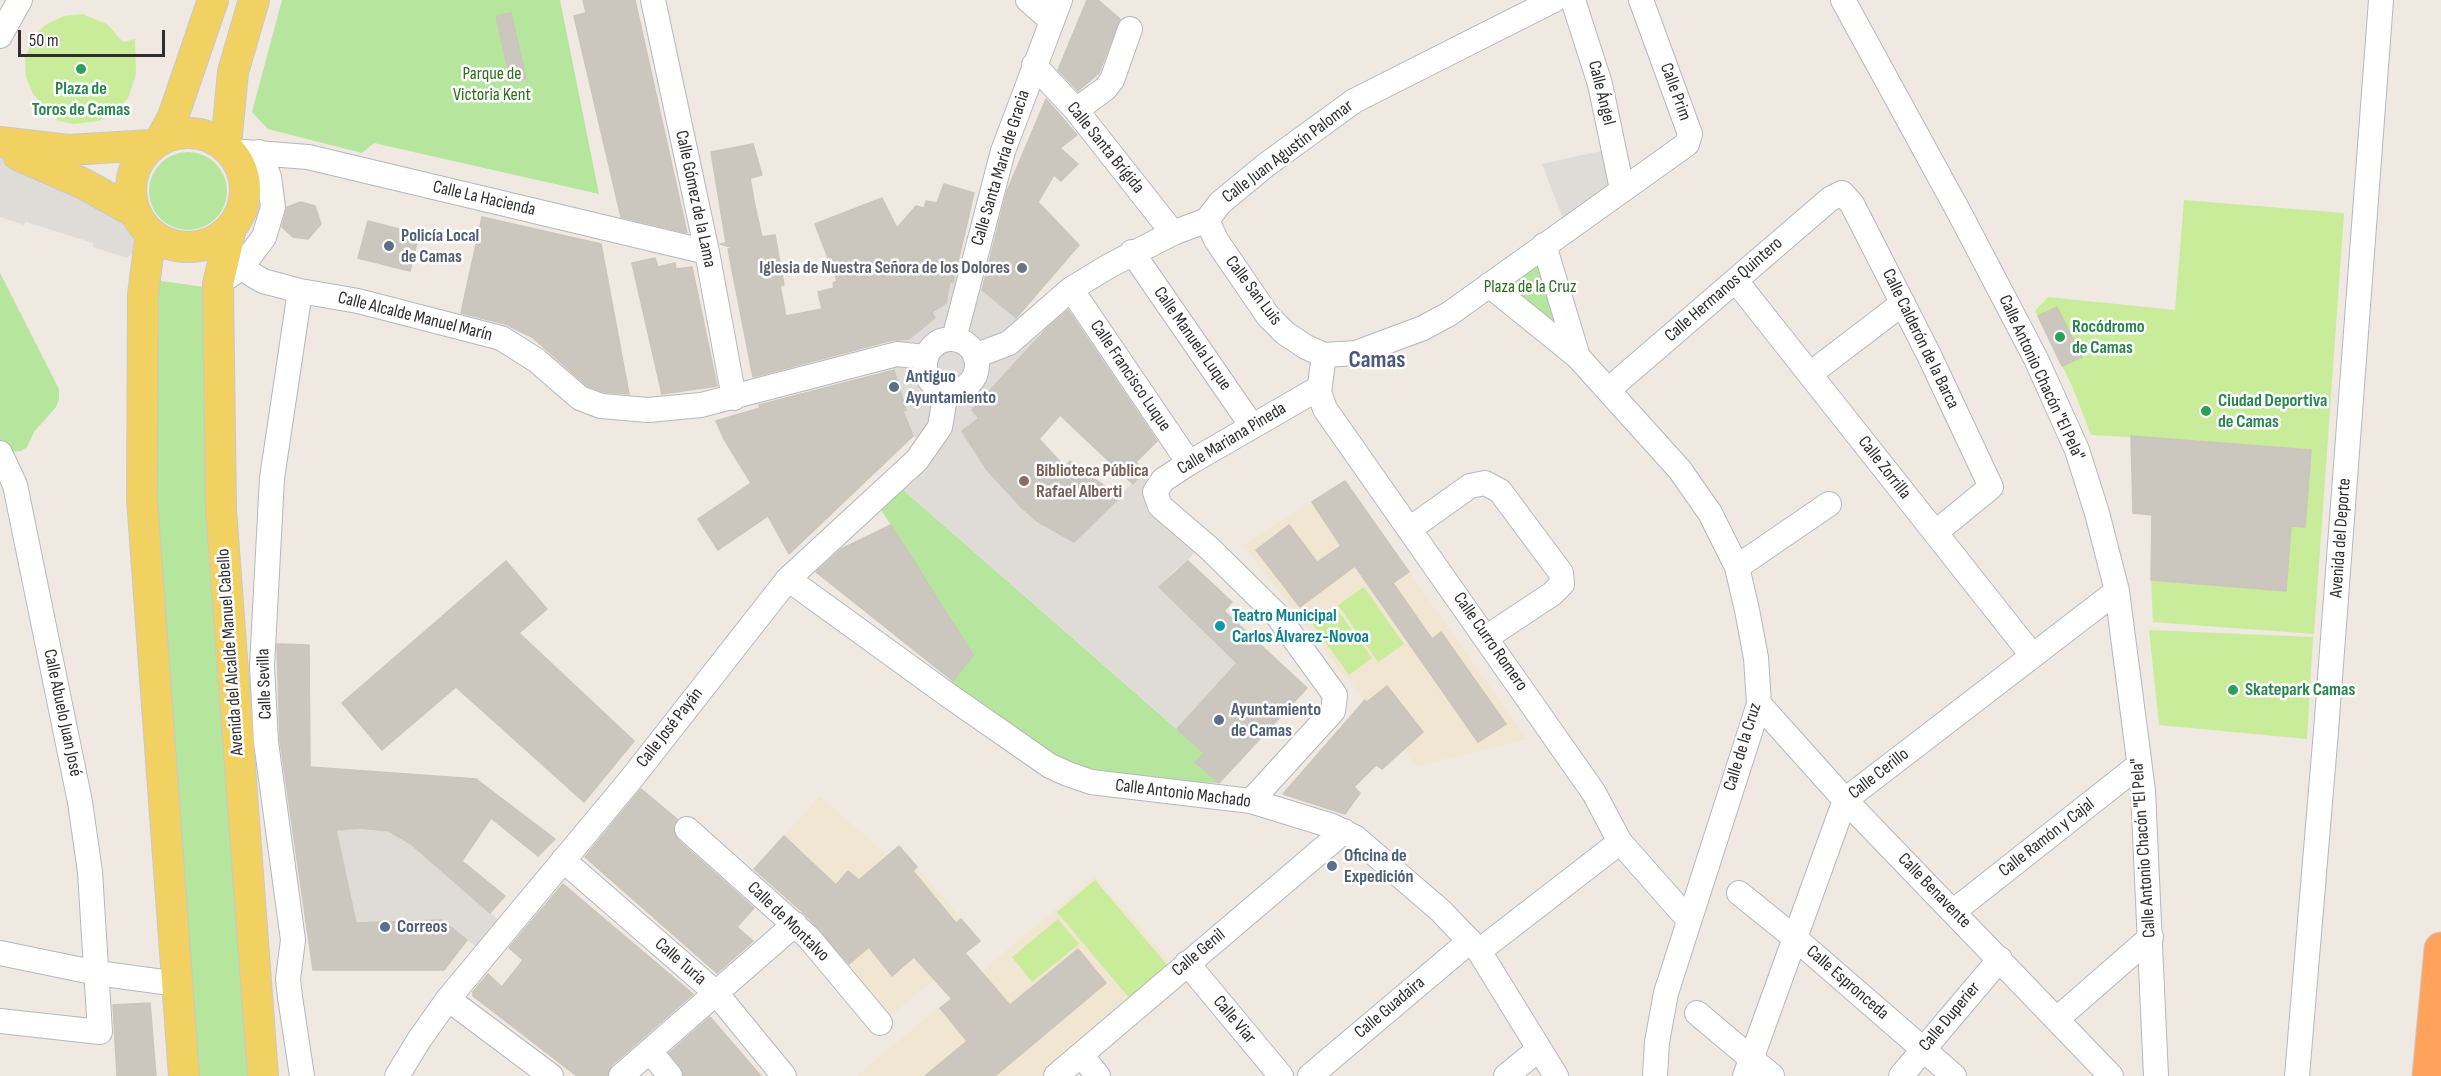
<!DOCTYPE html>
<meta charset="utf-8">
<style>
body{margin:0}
#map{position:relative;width:2441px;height:1076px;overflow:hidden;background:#efe9e1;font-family:"Sofia Sans Condensed",sans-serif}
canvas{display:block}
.scale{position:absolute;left:18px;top:30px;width:147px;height:27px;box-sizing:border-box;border:3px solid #2e2e2e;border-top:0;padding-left:8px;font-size:18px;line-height:21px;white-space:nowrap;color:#2e2e2e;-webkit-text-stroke:4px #fff;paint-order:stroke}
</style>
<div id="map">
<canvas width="2441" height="1076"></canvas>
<div class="scale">50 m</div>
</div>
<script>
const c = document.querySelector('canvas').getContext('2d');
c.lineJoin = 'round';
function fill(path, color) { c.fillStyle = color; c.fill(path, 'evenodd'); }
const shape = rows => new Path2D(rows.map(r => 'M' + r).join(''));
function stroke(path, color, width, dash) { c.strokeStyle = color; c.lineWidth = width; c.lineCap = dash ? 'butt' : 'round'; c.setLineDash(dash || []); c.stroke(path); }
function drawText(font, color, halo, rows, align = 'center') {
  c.font = font + ' "Sofia Sans Condensed",sans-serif'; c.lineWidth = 5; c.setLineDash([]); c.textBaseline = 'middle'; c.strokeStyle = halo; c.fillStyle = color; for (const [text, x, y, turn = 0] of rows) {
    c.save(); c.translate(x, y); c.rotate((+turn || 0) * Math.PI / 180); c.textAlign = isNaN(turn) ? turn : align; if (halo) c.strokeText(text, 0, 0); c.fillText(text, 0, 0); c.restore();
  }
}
const education = shape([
 [1345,481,1527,739,1416,766,1243,545],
 [820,796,887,855,899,846,980,941,887,1019,749,875],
 [1095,876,1173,966,1040,1076,857,1076]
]);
const green = shape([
 [282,0,560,0,599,194,374,143,362,153,268,129,252,112],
 '149 191a39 39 0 1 1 78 0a39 39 0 1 1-78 0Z',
 [1540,255,1564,331,1498,285],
 [0,273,59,389,59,399,56,407,34,432,27,447,21,451,8,452,0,443],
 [154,280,211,288,253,1076,197,1076,155,575],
 [901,488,1204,753,1195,762,1219,783,1113,779,1056,759,948,686,973,655,880,508]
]);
const pitch = shape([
 [82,14,107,24,123,42,135,39,136,74,128,98,113,113,99,121,73,124,56,120,58,114,44,106,33,94,26,77,25,58,34,37,45,25,64,16],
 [2184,200,2344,213,2314,634,2153,622,2151,580,2152,515,2133,513,2131,437,2091,435,2072,386,2035,311,2048,297,2175,310],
 [1364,587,1404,644,1378,662,1338,605],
 [1336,608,1372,658,1349,675,1313,625],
 [2149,630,2313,637,2307,739,2159,725],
 [1095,880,1169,967,1130,999,1057,912],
 [1058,919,1079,944,1032,982,1012,957]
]);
const plaza = shape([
 [0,144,142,224,133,253,127,258,93,247,93,243,26,222,24,225,0,217],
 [1614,148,1622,189,1567,229,1542,164],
 [955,276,968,280,981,290,1039,338,972,410,979,418,963,430,979,459,1001,486,1037,520,1074,542,1144,471,1160,484,1203,543,1180,569,1177,568,1159,587,1237,663,1177,729,901,488,927,447,913,436,903,411,906,409,885,344,915,333,932,312,946,302,950,281,953,283],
 [360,828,389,831,411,844,507,927,485,954,442,920,356,923,336,830]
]);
const building = shape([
 [583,0,635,0,687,233,621,217,574,16,586,13,583,0],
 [1087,0,1098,0,1120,19,1099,73,1078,91,1058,70,1087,0],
 [511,13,526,79,511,82,496,16,511,13],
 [1046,99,1077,135,1060,148,1078,164,1061,181,1054,175,1038,202,1079,245,1016,318,982,290,1007,191,1046,99],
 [753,144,762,175,750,178,755,206,762,237,775,235,784,285,780,286,786,316,822,309,818,292,834,288,833,283,837,281,815,224,882,198,897,228,916,206,924,208,926,201,937,203,944,184,974,193,953,283,950,281,946,303,932,312,935,318,909,339,893,340,753,377,728,249,734,248,720,244,726,243,711,152,753,144],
 [301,202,315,206,321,224,308,239,293,237,282,227,287,207,301,202],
 [482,217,601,244,629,394,604,392,587,386,532,337,505,324,461,313,482,217],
 [368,221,419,234,410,271,358,258,368,221],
 [655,258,658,267,675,263,676,269,692,267,717,386,662,394,632,263,655,258],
 [2057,307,2082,357,2062,366,2038,316,2057,307],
 [1068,310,1157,441,1136,462,1144,471,1133,484,1060,415,1039,439,1065,467,1070,461,1120,497,1074,542,1037,521,1021,507,987,470,962,431,979,418,972,410,1047,328,1068,310],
 [894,370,906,410,903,411,913,436,789,554,768,516,718,550,698,519,751,483,724,439,716,421,760,408,759,405,894,370],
 [2131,436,2311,450,2305,527,2291,526,2286,591,2151,580,2152,515,2133,513,2131,436],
 [1345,481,1409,572,1393,583,1432,639,1441,632,1506,724,1478,742,1355,566,1300,607,1256,550,1289,525,1317,562,1341,546,1312,502,1345,481],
 [891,525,973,655,953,681,816,572,841,549,891,525],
 [506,561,547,609,519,633,634,741,584,802,456,687,382,750,342,703,506,561],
 [1188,561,1232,602,1224,611,1307,688,1219,783,1195,762,1204,753,1177,729,1237,663,1159,587,1188,561],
 [277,644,309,645,310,767,476,779,555,839,538,856,491,818,462,861,505,896,490,913,411,844,389,831,360,828,336,830,356,923,442,920,467,940,444,970,313,970,280,741,277,644],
 [1387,686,1423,732,1382,769,1376,765,1354,787,1360,793,1345,814,1283,794,1365,700,1367,702,1387,686],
 [641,789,677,819,673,827,678,840,754,908,737,927,753,941,717,973,585,857,641,789],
 [784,836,836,885,848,871,859,880,899,846,917,867,913,871,956,923,961,919,980,941,965,953,1010,1005,1078,949,1106,983,995,1076,925,1076,967,1041,940,1008,952,999,914,957,892,976,869,947,849,964,805,914,754,869,784,836],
 [563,884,693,994,612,1065,607,1076,577,1076,473,996,473,992,488,974,502,987,523,960,509,948,563,884],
 [150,1003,156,1076,117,1076,113,1005,150,1003],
 [710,1017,761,1076,684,1076,681,1068,669,1053,710,1017]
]);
const minor = shape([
 [653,0,707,252,734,398],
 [1028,0,1051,20],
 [1573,0,1600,84,1622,189],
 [1843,0,1960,214,2036,359,2077,450,2097,513,2117,591,2143,791,2156,1076],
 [0,36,20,0],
 [1034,65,1076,110,1173,233],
 [1076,110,1105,89,1112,80,1130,29],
 [231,151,308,157,707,252],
 [1207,220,1216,240,1268,316,1285,333,1306,347,1324,355,1356,353,1423,328,1449,314,1687,144,1690,134,1641,0],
 [1544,245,1578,357],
 [1132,252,1252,426],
 [241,268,263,281,300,291,358,301,501,338,536,360,580,398,601,406,648,410,701,405,897,354,925,357],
 [228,277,241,268,264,237,273,207,269,177,259,152],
 [1736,281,2032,655],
 [1489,285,1578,357,1680,470,1710,513,1737,567,1747,610,1756,658,1759,704,1666,993,1657,1042,1655,1076],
 [1071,289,1189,463],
 [300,291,272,478,262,666,266,742,293,940,288,979,290,997,302,1076],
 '925 365a26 26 0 1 1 52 0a26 26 0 1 1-52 0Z',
 [954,339,1003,151,1060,0],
 [1324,355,1319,392,1325,409,1594,793,1620,842,1688,919],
 [975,356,1009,343,1071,289,1109,266,1173,233,1207,220,1220,203,1266,165,1354,101,1554,0],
 [1810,374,1903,303],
 [1608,390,1830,199,1842,193,1852,204,1929,355,1991,487,1936,532],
 [0,453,15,485,80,802,90,872,100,1032,0,1021],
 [1411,528,1470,486,1485,483,1500,491,1561,573,1562,584,1552,594,1487,637],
 [1737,567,1829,504],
 [788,579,948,695,1050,766,1068,774,1091,782,1251,801,1332,826,1356,838,1441,911,1479,951,1556,1076],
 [1759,704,1845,800,2111,1076],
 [1251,801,1333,711,1335,695,1277,615,1209,548,1160,506,1155,492,1163,480,1189,463,1319,388],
 [687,829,809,938,880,1023],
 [563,860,716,993,784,1076],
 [1739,893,1796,939,1954,1076],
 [1954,911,2139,765],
 [1479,951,1620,842],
 [0,953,97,973,178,984],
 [1187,963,1281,1076],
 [448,999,551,1076],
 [1697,1013,1772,1076],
 [2057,1019,2151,937],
 [650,1051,670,1076],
 [1081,1055,1098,1076],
 [397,1076,419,1040,448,999,632,778,788,579,917,460,940,427,946,391],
 [621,1076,795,924],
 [1056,1076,1344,831],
 [1310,1076,1470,941],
 [1506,1076,1539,1049],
 [1745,1076,1845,800,2117,591],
 [1901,1076,2000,959],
 [2297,1076,2326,731,2381,0]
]);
const major = shape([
 '131 190a57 57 0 1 1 114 0a57 57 0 1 1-114 0Z',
 [161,139,173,117,213,0],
 [0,142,68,150,152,145],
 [226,146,233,72,254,0],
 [18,155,84,184,136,213],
 [231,228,218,284,221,509,263,1076],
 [151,233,143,294,142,499,184,1076]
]);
const highway = shape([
 [2429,1076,2441,949]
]);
const markers = [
 [81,69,6,"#2e9e5b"],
 [389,246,6,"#5c6f8a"],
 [1022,268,6,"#6b7280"],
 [2060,337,6,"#2e9e5b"],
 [894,387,6,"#5c6f8a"],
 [2206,411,6,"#2e9e5b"],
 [1024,481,6,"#8d6e63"],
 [1220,626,6,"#0f9aa8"],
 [2233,690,6,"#2e9e5b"],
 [1219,720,6,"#5c6f8a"],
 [1332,866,6,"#5c6f8a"],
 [385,927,6,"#5c6f8a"]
];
const parkNames = [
 ["Parque de",492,74],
 ["Victoria Kent",492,95],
 ["Plaza de la Cruz",1530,287]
];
const leisureNames = [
 ["Plaza de",81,89,"center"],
 ["Toros de Camas",81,110,"center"],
 ["Rocódromo",2072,327],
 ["de Camas",2072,348],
 ["Ciudad Deportiva",2218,401],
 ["de Camas",2218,422],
 ["Skatepark Camas",2245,690]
];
const streetNames = [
 ["Calle Prim",1675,92,70],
 ["Calle Ángel",1601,93,76],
 ["Calle Santa Brígida",1105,148,51],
 ["Calle Juan Agustín Palomar",1288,152,-37],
 ["Calle Santa María de Gracia",1001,168,-73],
 ["Calle La Hacienda",484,199,13],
 ["Calle Gómez de la Lama",695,199,78],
 ["Calle Hermanos Quintero",1724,290,-41],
 ["Calle San Luis",1253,291,53],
 ["Calle Alcalde Manuel Marín",415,317,14],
 ["Calle Manuela Luque",1192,339,55],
 ["Calle Calderón de la Barca",1920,339,64],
 ["Calle Francisco Luque",1130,376,56],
 ["Calle Antonio Chacón \"El Pela\"",2041,378,65],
 ["Calle Mariana Pineda",1232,439,-31],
 ["Calle Zorrilla",1884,468,52],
 ["Avenida del Deporte",2341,538,-86],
 ["Calle Curro Romero",1490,642,55],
 ["Avenida del Alcalde Manuel Cabello",231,652,-94],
 ["Calle Sevilla",265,684,-92],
 ["Calle Abuelo Juan José",62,713,78],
 ["Calle José Payán",670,728,-52],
 ["Calle de la Cruz",1743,747,-73],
 ["Calle Cerillo",1879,774,-38],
 ["Calle Antonio Machado",1183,794,7],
 ["Calle Ramón y Cajal",2047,838,-38],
 ["Calle Antonio Chacón \"El Pela\"",2144,848,-94],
 ["Calle Benavente",1934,891,46],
 ["Calle de Montalvo",788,922,44],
 ["Calle Genil",1199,953,-40],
 ["Calle Turia",680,962,41],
 ["Calle Espronceda",1847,983,41],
 ["Calle Guadaira",1390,1008,-40],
 ["Calle Duperier",1950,1017,-50],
 ["Calle Viar",1234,1020,50]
];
const serviceNames = [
 ["Policía Local",401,236],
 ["de Camas",401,257],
 ["Antiguo",906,377],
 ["Ayuntamiento",906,398],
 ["Ayuntamiento",1231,710],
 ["de Camas",1231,731],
 ["Oficina de",1344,856],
 ["Expedición",1344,877],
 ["Correos",397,927]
];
const worshipNames = [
 ["Iglesia de Nuestra Señora de los Dolores",1010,268]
];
const educationNames = [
 ["Biblioteca Pública",1036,471],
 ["Rafael Alberti",1036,492]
];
const cultureNames = [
 ["Teatro Municipal",1232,616],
 ["Carlos Álvarez-Novoa",1232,637]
];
const districtNames = [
 ["Camas",1377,361]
];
fill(education, '#f0e6d1');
fill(green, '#b6e59e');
fill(pitch, '#c9ec9a');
fill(plaza, '#dfdcd8');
fill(building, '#cbc7bf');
stroke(building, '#cbc5ba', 1.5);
stroke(minor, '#b4b7c1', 26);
stroke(major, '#c9c9c9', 32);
stroke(highway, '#c9c9c9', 35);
stroke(minor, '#fff', 24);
stroke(major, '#f2d163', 30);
stroke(highway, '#ffa35c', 33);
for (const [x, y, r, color] of markers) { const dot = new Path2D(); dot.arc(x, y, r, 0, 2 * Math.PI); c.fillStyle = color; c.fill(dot); stroke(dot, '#fff', 2); }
drawText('18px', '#2c6e1b', '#fff', parkNames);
drawText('bold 18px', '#27864d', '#fff', leisureNames, 'left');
drawText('18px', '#2e2e2e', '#fff', streetNames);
drawText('bold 18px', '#4e5e75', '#fff', serviceNames, 'left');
drawText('bold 18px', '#5b616d', '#fff', worshipNames, 'right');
drawText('bold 18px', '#785e54', '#fff', educationNames, 'left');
drawText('bold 18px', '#0d838f', '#fff', cultureNames, 'left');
drawText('bold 24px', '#4d5680', '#fff', districtNames);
</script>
